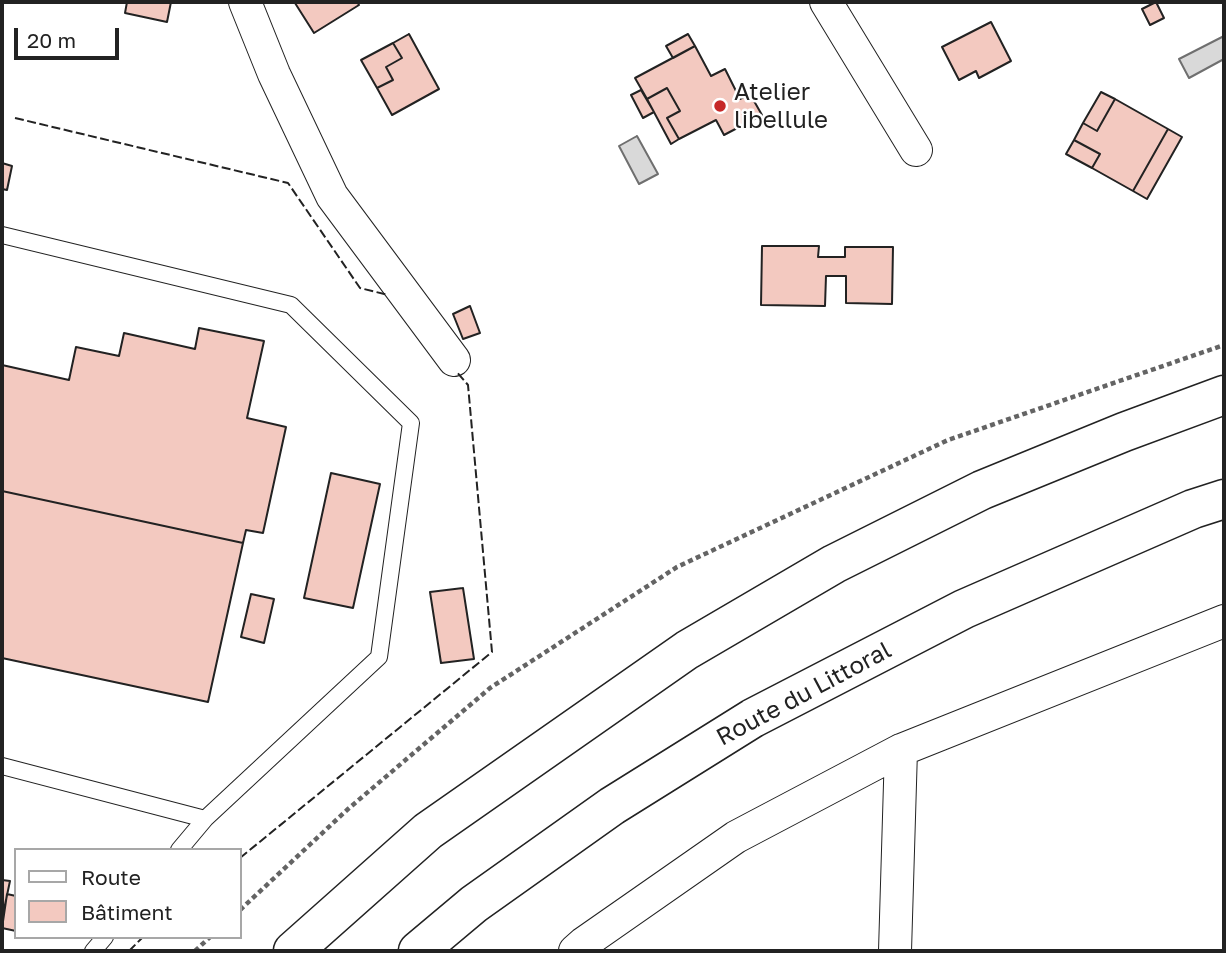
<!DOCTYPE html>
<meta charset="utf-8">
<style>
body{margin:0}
#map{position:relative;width:1226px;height:953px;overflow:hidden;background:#fff;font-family:"Golos Text",sans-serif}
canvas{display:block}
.frame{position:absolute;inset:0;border:4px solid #222;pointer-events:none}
.legend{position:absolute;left:14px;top:848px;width:228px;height:91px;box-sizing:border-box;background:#fff;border:2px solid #a7a7a7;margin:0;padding:9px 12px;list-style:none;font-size:21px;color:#222}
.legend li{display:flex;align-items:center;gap:14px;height:35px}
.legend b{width:35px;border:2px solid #a7a7a7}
.scale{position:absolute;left:14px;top:28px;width:105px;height:32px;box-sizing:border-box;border:4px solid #222;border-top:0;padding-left:9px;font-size:21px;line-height:24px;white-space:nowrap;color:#222;-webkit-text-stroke:5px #fff;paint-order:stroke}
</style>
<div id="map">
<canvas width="1226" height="953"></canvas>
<div class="frame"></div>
<ul class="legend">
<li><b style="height:9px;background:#fff"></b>Route</li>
<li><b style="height:19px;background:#f3c9c0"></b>Bâtiment</li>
</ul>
<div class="scale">20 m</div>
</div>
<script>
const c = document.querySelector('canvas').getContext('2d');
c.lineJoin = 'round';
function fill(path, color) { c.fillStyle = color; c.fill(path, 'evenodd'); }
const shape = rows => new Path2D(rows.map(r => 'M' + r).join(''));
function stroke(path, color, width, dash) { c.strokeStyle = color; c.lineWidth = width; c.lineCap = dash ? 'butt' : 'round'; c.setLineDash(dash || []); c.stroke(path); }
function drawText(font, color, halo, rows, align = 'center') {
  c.font = font + ' "Golos Text",sans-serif'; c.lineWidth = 5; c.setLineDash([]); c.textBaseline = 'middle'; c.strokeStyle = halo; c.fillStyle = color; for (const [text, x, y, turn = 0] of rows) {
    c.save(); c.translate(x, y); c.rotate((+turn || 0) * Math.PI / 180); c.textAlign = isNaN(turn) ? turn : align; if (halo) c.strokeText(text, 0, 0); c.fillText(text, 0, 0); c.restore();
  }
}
const water = shape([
 [1224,36,1224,59,1189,78,1179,59,1224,36],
 [637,136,658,174,639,184,619,146,637,136]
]);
const building = shape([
 [127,2,171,2,167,22,125,13,127,2],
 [297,2,357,2,359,5,314,33,295,3,297,2],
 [1156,2,1164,18,1150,25,1142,9,1156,2],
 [991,22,1011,61,979,78,976,71,959,80,942,47,991,22],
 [409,34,439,89,392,115,377,88,393,80,386,67,402,58,393,43,409,34],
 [688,34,695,46,673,58,666,46,688,34],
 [393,43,402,58,386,67,393,80,377,88,361,60,393,43],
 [695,46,711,76,725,69,740,99,750,94,762,115,724,135,716,120,679,139,667,118,680,111,667,88,647,99,635,78,695,46],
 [667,88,680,111,667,118,679,139,671,144,647,99,667,88],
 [641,90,654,112,643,118,631,95,641,90],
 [1101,92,1115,99,1097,131,1083,123,1101,92],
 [1115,99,1168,129,1133,191,1092,168,1100,154,1074,140,1083,123,1097,131,1115,99],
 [1168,129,1182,137,1147,199,1133,191,1168,129],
 [1074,140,1100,154,1092,168,1066,154,1074,140],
 [2,163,12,166,7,190,2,189,2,163],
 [762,246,819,246,818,257,845,257,845,247,893,247,892,304,846,303,846,276,826,276,825,306,761,305,762,246],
 [470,306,480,333,463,339,453,314,470,306],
 [199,328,264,341,247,418,286,427,263,533,246,530,243,543,2,491,2,365,69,380,76,347,119,356,124,333,195,349,199,328],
 [331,473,380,484,353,608,304,598,331,473],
 [2,491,243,543,208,702,2,658,2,491],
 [463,588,474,659,441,663,430,592,463,588],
 [251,594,274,599,264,643,241,637,251,594],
 [2,880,10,881,2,919,2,880],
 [7,894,16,896,16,931,2,928,7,894]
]);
const path = shape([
 [240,910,348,809,490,688,677,567,948,440,1224,345],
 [195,951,210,937]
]);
const service = shape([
 [2,235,291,305,411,423,379,657,205,819,179,850],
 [2,766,205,819],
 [93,951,105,937]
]);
const minor = shape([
 [245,2,274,74,332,196,454,360],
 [826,2,916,150],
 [575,951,584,943,736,837,901,750,1224,621],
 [895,951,901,750]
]);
const trunk = shape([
 [293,951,428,831,687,650,834,564,982,490,1124,432,1224,395],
 [418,951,474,904,612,806,753,718,964,609,1193,509,1224,499]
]);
const fence = shape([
 [15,118,288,183,360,288,388,295],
 [240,858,492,652,468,385,456,371],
 [129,951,143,937]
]);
const markers = [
 [720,106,7,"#c62828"]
];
const poiNames = [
 ["Atelier",734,92],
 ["libellule",734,120]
];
const streetNames = [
 ["Route du Littoral",804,694,-28]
];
fill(water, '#d9d9d9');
stroke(water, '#6f6f6f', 2);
fill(building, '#f3c9c0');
stroke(building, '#222', 2);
stroke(service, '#222', 18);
stroke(minor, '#222', 34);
stroke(trunk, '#222', 41);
stroke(path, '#646464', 4.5, [5, 3.5]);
stroke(service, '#fff', 16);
stroke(minor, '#fff', 32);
stroke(trunk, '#fff', 38);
stroke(fence, '#222', 2, [9, 3.5]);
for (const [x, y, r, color] of markers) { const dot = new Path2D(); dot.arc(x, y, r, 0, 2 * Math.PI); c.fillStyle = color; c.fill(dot); stroke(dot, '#fff', 2.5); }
drawText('24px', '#222', '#fff', poiNames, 'left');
drawText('24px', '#222', '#fff', streetNames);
</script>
